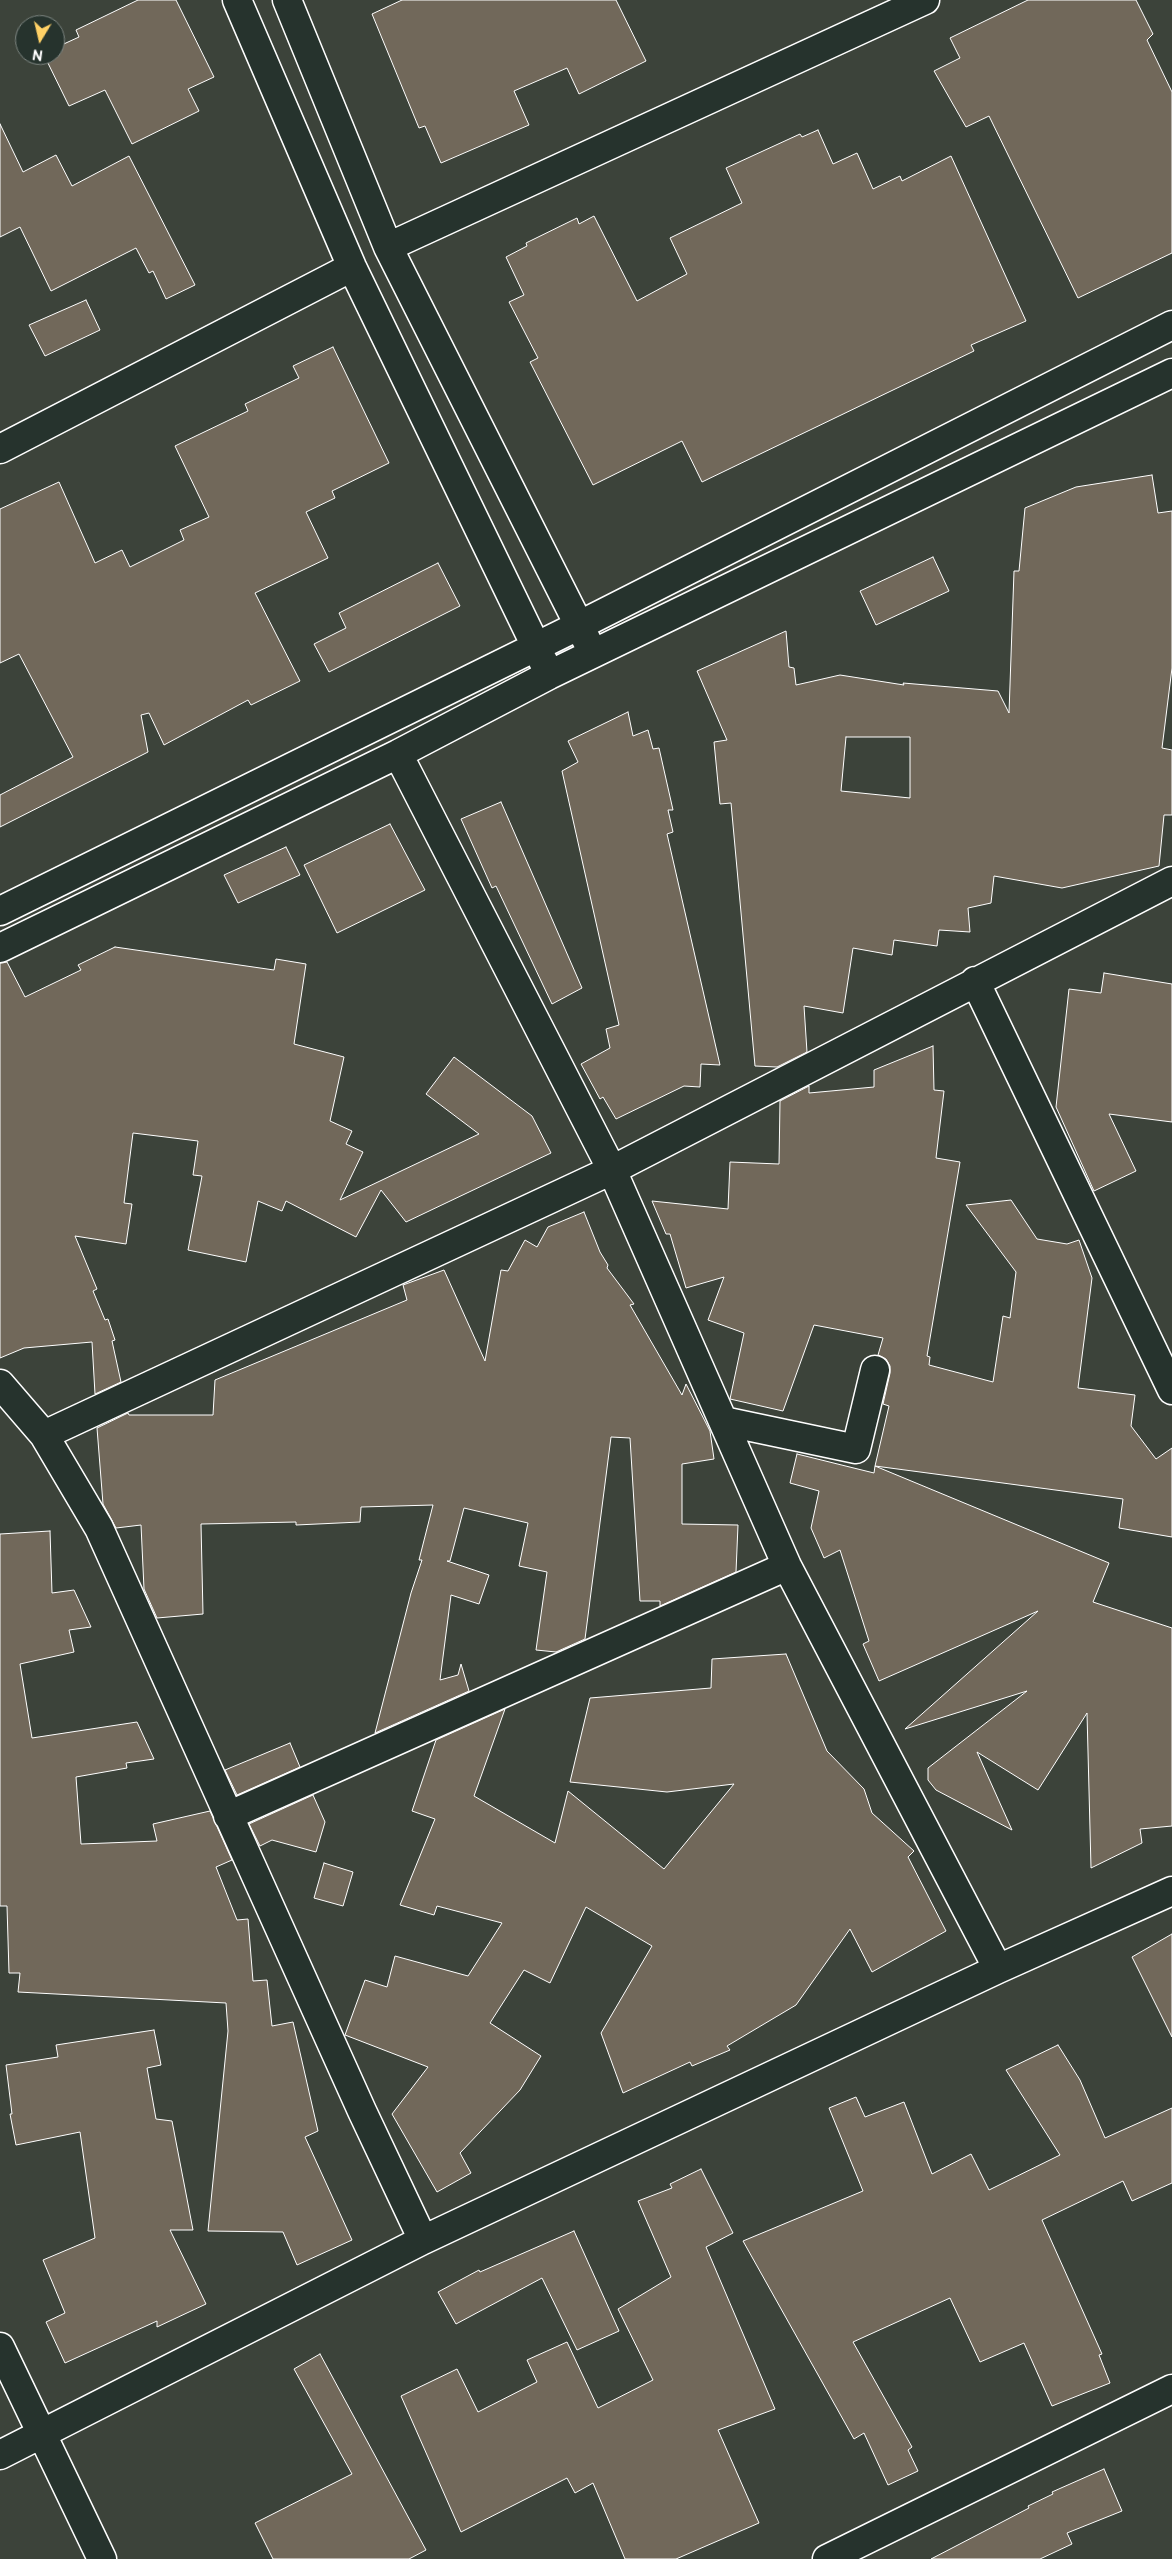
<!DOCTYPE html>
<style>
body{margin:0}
#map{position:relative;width:1172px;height:2559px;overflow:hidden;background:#3c433a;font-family:"Balsamiq Sans",sans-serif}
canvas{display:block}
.north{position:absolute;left:15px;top:15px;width:50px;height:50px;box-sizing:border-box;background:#26332d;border:1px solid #7d8581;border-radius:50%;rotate:189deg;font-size:14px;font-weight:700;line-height:20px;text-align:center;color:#fff}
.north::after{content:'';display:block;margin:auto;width:18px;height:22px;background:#ffd166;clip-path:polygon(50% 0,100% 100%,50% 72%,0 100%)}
</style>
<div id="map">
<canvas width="1172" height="2559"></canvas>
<div class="north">N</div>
</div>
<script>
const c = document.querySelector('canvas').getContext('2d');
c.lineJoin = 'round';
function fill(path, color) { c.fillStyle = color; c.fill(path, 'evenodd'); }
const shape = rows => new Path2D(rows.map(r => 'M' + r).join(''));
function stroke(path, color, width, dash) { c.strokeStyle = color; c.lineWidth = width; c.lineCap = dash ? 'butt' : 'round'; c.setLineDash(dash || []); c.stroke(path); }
const building = shape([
 [138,0,176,0,214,77,188,89,199,111,132,144,105,90,69,106,44,55,55,55,55,48,79,37,76,30,138,0],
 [402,0,616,0,646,61,579,94,567,68,514,91,529,125,441,163,425,126,419,128,372,14,402,0],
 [1028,0,1136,0,1153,34,1147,40,1172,92,1172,253,1078,298,989,116,966,127,934,71,960,58,950,38,1028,0],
 [0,124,23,172,56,155,72,186,129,156,195,285,166,299,153,271,149,273,136,248,51,291,20,227,0,237,0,124],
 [818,130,833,164,857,153,873,189,900,176,902,181,951,156,1026,321,971,345,974,351,702,482,682,441,593,485,530,362,538,358,509,302,524,295,506,257,527,246,526,243,577,218,579,224,594,216,637,301,687,274,670,238,742,203,726,168,800,134,802,137,818,130],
 [86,300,100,330,45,356,29,325,86,300],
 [333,347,389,463,332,491,335,498,306,512,328,558,255,593,300,681,251,705,248,700,164,745,149,713,141,715,148,752,0,827,0,795,73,757,19,654,0,663,0,509,59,482,95,563,122,550,130,567,184,540,180,530,209,517,175,446,248,411,245,404,299,378,293,366,333,347],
 [1152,475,1158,513,1172,511,1172,668,1162,748,1172,750,1172,815,1164,815,1159,866,1062,888,994,876,991,903,968,908,970,932,939,930,937,946,894,940,892,955,853,948,843,1013,804,1006,807,1052,777,1067,755,1066,731,803,720,804,714,742,727,740,697,671,786,631,789,667,794,668,796,685,840,675,904,685,903,683,998,691,1009,713,1014,571,1019,571,1025,508,1076,487,1152,475],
 [846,737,910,737,910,798,841,791,846,737],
 [933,557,949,591,876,625,860,591,933,557],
 [438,563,460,606,329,672,314,644,346,628,339,613,438,563],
 [628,712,633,736,648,730,653,749,659,748,673,810,668,810,673,832,667,834,720,1065,701,1064,700,1087,684,1086,616,1119,603,1097,600,1099,581,1064,610,1048,606,1029,619,1025,562,771,578,762,568,741,628,712],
 [501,802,582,988,552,1004,496,886,492,888,461,819,501,802],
 [390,824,425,890,337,933,304,865,390,824],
 [286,847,300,875,238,903,224,875,286,847],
 [115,947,274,970,276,959,306,964,294,1044,344,1057,330,1121,352,1131,346,1144,363,1152,340,1200,479,1134,426,1094,454,1057,532,1116,551,1153,406,1222,381,1190,356,1237,286,1201,282,1211,258,1201,246,1262,188,1250,202,1176,193,1175,198,1141,133,1133,124,1203,132,1204,126,1244,75,1236,97,1289,93,1291,105,1320,108,1319,115,1340,112,1341,121,1382,95,1394,92,1342,24,1348,0,1358,0,963,7,962,25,997,81,970,78,965,115,947],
 [1104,973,1172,984,1172,1122,1109,1114,1136,1171,1094,1191,1056,1107,1069,989,1101,993,1104,973],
 [933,1046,934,1090,944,1091,936,1158,960,1162,927,1356,930,1357,929,1365,993,1382,1003,1316,1010,1318,1016,1272,966,1205,1011,1200,1037,1239,1067,1244,1079,1240,1092,1278,1078,1388,1135,1395,1131,1426,1156,1459,1172,1448,1172,1537,1119,1528,1123,1499,875,1466,889,1406,883,1404,890,1373,890,1366,886,1359,878,1355,883,1338,814,1325,783,1411,730,1399,744,1333,708,1320,724,1277,686,1288,670,1234,666,1234,652,1201,728,1209,730,1162,779,1164,780,1101,809,1086,809,1093,874,1087,874,1070,933,1046],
 [584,1212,600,1252,608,1265,607,1268,634,1304,630,1305,682,1395,686,1384,710,1431,714,1459,682,1464,682,1524,738,1525,736,1572,660,1606,660,1601,640,1601,630,1438,611,1437,585,1639,556,1652,536,1650,547,1572,519,1566,528,1523,464,1508,450,1561,447,1561,489,1575,479,1604,451,1595,440,1680,458,1675,461,1664,469,1691,375,1733,411,1593,422,1560,419,1560,433,1505,361,1507,360,1522,296,1525,296,1522,201,1524,203,1614,157,1618,144,1589,141,1525,116,1528,103,1504,97,1428,128,1413,129,1415,213,1415,215,1380,407,1300,403,1285,444,1270,485,1361,501,1270,508,1271,525,1240,537,1247,548,1227,584,1212],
 [797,1454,874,1473,875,1466,1109,1563,1093,1602,1172,1628,1172,1826,1140,1829,1142,1843,1091,1868,1087,1713,1038,1790,977,1752,1012,1830,936,1790,928,1780,928,1768,1027,1691,905,1729,1038,1611,879,1681,863,1644,869,1641,840,1550,824,1558,811,1528,819,1491,790,1483,797,1454],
 [50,1531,52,1593,74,1590,91,1627,69,1630,74,1652,20,1664,32,1738,137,1722,154,1759,126,1763,127,1768,76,1777,81,1844,157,1841,153,1824,210,1811,232,1860,216,1867,237,1920,248,1919,253,1981,267,1980,272,2026,293,2022,318,2131,305,2137,352,2240,297,2265,283,2232,208,2231,228,2031,226,2003,18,1992,20,1973,9,1973,7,1906,0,1906,0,1534,50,1531],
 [786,1654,827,1751,864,1789,872,1813,914,1851,908,1857,946,1931,872,1972,850,1929,796,2005,727,2046,730,2050,692,2066,690,2062,623,2093,601,2033,652,1946,586,1907,550,1983,524,1970,490,2023,541,2056,520,2090,460,2153,471,2173,437,2192,392,2114,428,2067,345,2035,365,1980,387,1987,395,1956,468,1976,502,1923,437,1906,434,1915,400,1905,435,1819,412,1811,436,1740,505,1709,474,1796,555,1843,568,1791,664,1869,734,1784,667,1792,570,1782,590,1698,711,1688,712,1659,786,1654],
 [290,1743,300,1767,237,1795,225,1770,290,1743],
 [313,1795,325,1822,316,1852,272,1840,260,1846,249,1824,313,1795],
 [324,1863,353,1872,343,1906,314,1898,324,1863],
 [1172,1934,1172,2037,1132,1957,1172,1934],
 [154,2030,161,2065,147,2068,156,2119,172,2121,193,2230,170,2230,206,2304,157,2327,157,2321,65,2363,46,2322,65,2313,43,2260,95,2238,80,2132,16,2145,10,2114,12,2114,6,2065,58,2057,56,2045,154,2030],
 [1058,2045,1080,2080,1105,2138,1172,2108,1172,2183,1132,2201,1123,2181,1042,2220,1102,2354,1099,2355,1110,2383,1052,2406,1024,2343,980,2362,950,2298,853,2342,912,2447,908,2450,918,2471,888,2485,864,2433,854,2439,743,2241,863,2191,829,2108,856,2097,865,2117,904,2102,932,2174,971,2154,989,2190,1060,2155,1006,2070,1058,2045],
 [701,2169,733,2233,706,2247,775,2409,718,2430,759,2523,676,2559,625,2559,593,2483,575,2493,567,2478,461,2532,401,2396,457,2369,478,2412,537,2382,527,2360,567,2342,598,2408,653,2380,618,2309,671,2277,638,2201,672,2188,670,2184,701,2169],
 [574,2231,619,2331,577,2350,542,2278,456,2324,438,2292,479,2270,480,2272,574,2231],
 [320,2354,426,2550,409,2559,273,2559,255,2523,352,2474,294,2369,320,2354],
 [1104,2469,1122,2511,1067,2533,1072,2544,1040,2559,931,2559,1029,2508,1028,2506,1053,2494,1052,2492,1104,2469]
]);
const minor = shape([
 [237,0,352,267,544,663],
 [287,0,388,247,587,641],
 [388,247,925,0],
 [0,449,352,267],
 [398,754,612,1170,787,1566,998,1969],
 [0,911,580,625,1172,325],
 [0,948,398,754,549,675,1172,373],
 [975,981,1172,1390],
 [0,1384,44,1435,99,1528,362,2111,423,2240],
 [723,1421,856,1449,875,1370],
 [44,1435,612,1170,1172,881],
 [228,1816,787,1566],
 [0,2347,102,2559],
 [0,2455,423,2240,998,1969,1172,1891],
 [827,2559,1172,2389]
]);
fill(building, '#71685a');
stroke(building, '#fff', 1);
stroke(minor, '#fff', 31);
stroke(minor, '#26332d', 28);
</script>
